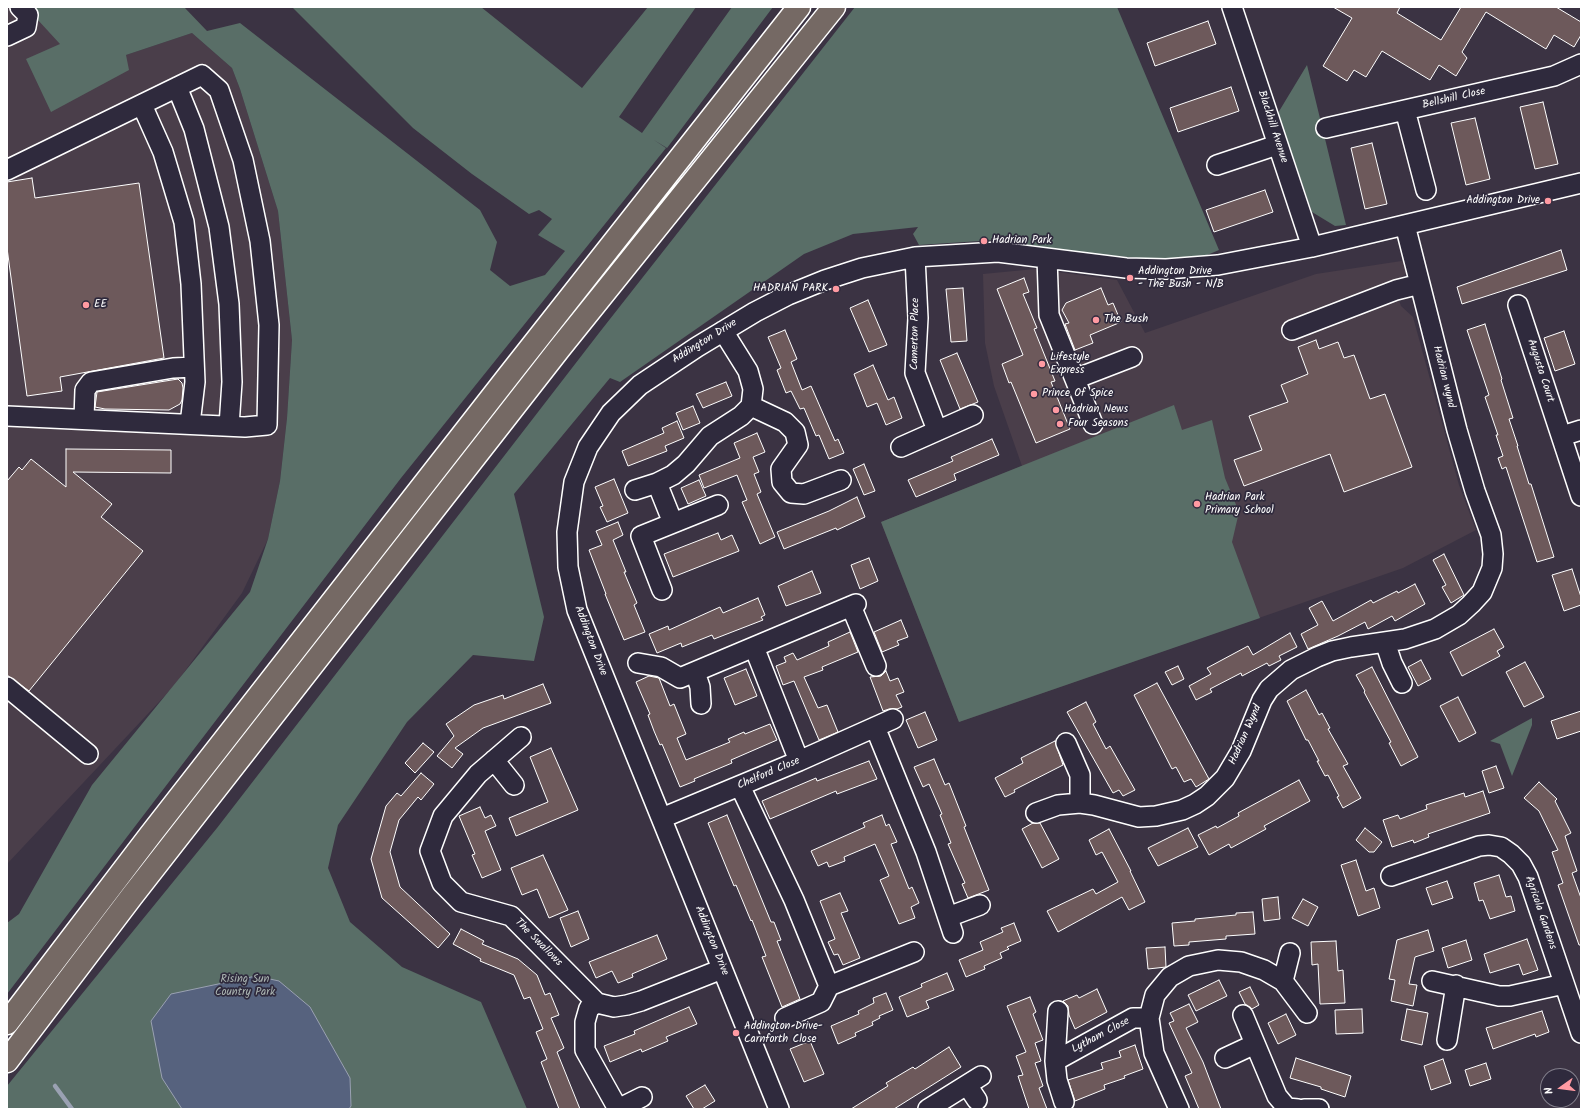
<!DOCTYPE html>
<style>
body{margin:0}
#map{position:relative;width:1588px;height:1116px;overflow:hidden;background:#3b3343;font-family:Kalam,sans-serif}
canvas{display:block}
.frame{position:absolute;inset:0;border:8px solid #fff;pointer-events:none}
.north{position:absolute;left:1540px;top:1068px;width:40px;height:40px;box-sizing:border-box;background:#2f2a3d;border:1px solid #827f8b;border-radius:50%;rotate:256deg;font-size:11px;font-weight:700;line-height:16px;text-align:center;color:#fff}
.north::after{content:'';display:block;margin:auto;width:14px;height:18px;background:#ff9aa2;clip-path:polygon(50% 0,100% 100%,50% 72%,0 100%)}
</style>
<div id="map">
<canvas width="1588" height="1116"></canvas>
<div class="frame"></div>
<div class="north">N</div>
</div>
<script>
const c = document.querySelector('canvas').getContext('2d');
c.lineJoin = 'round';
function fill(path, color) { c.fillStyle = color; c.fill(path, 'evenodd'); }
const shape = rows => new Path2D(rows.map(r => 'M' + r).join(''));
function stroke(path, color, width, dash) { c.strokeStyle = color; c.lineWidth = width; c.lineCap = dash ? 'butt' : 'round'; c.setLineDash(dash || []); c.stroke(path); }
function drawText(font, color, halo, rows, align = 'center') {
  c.font = font + ' Kalam,sans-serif'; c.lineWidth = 3.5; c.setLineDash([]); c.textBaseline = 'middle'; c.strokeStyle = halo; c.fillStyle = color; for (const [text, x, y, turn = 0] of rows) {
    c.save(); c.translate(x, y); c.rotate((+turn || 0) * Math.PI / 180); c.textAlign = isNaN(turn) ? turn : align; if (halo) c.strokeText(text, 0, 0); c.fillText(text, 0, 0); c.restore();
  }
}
const built = shape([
 [7,7,102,7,126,55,192,33,232,68,240,89,278,211,292,340,287,418,280,481,268,539,242,593,174,686,7,864],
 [1408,260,1406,274,1393,282,1401,306,1413,317,1459,485,1476,530,1403,568,959,722,881,522,1022,466,994,386,985,343,983,274,1035,269,1117,280,1145,333,1316,274]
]);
const green = shape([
 [26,7,184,7,207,31,240,23,480,210,497,242,490,270,510,286,545,275,565,251,538,235,552,219,539,210,529,214,472,174,413,128,292,7,481,7,582,88,648,7,696,7,619,117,642,133,732,7,773,7,667,148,654,140,666,148,401,478,7,994,7,923,19,914,92,785,250,592,268,539,280,481,287,418,292,340,278,211,240,89,232,68,192,33,126,55,129,70,51,112,26,59,60,44],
 [855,7,1117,7,1219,250,1193,261,1139,258,1082,253,995,240,919,245,913,234,918,227,853,234,804,254,620,382,610,378,514,494,544,617,534,661,473,655,407,722,338,825,328,868,350,922,402,967,481,1002,527,1109,7,1109,7,1086,217,828,599,333],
 [1307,65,1346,225,1335,226,1312,212,1278,113],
 [1174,405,1182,430,1212,420,1225,478,1239,512,1232,542,1260,618,959,722,881,522],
 [1532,718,1532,725,1527,738,1512,776,1500,744,1490,741]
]);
const water = shape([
 [256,976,279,981,310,1007,350,1078,351,1106,349,1109,182,1109,162,1078,151,1021,171,994,256,976]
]);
const stream = shape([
 [55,1086,72,1109]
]);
const building = shape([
 [1333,7,1400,7,1397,13,1441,40,1461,7,1556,7,1581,22,1581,35,1574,47,1554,35,1546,49,1486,12,1462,52,1467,58,1456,76,1439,65,1430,80,1382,51,1366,77,1354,70,1347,81,1323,66,1352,18,1333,7],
 [1208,21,1216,44,1155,66,1147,43,1208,21],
 [1231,87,1239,111,1178,132,1170,108,1231,87],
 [1543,102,1558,164,1535,169,1520,107,1543,102],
 [1475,118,1490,179,1466,185,1451,123,1475,118],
 [1372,143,1387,204,1365,209,1351,148,1372,143],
 [32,178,35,198,139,183,164,358,60,377,62,391,27,396,7,248,7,182,32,178],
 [1265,190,1273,212,1214,232,1206,210,1265,190],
 [1561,250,1567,270,1462,304,1457,287,1561,250],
 [1024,278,1029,292,1023,294,1037,328,1034,329,1055,381,1051,382,1070,429,1036,443,1011,382,1009,383,1002,364,1023,355,997,289,1024,278],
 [963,288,967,341,951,342,946,289,963,288],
 [1101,288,1108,305,1113,303,1121,322,1090,335,1093,343,1075,350,1065,324,1069,323,1062,310,1066,303,1101,288],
 [868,300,887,345,869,352,850,308,868,300],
 [1485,324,1502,379,1501,380,1513,418,1509,419,1518,446,1517,446,1529,484,1531,484,1554,557,1537,562,1506,467,1502,469,1498,458,1503,456,1496,435,1498,435,1485,397,1489,395,1467,330,1485,324],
 [785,330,797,359,791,362,802,390,811,386,835,441,838,439,844,453,829,459,819,435,816,436,804,408,800,409,791,391,786,393,777,370,781,368,768,337,785,330],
 [1564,331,1575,364,1555,371,1544,338,1564,331],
 [1316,340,1319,349,1338,342,1344,358,1354,355,1370,399,1385,394,1412,467,1344,492,1330,454,1244,486,1234,460,1262,450,1249,416,1288,402,1281,385,1308,374,1298,347,1316,340],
 [957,353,978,402,960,409,940,360,957,353],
 [873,365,888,400,894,397,902,418,886,425,877,403,867,407,854,374,873,365],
 [178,379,182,383,183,388,182,400,180,404,169,410,105,409,95,407,97,392,178,379],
 [726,382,732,396,703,408,696,394,726,382],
 [693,406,700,423,683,430,676,413,693,406],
 [677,421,684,438,665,446,667,451,628,466,622,451,664,433,662,428,677,421],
 [757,433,765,452,753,457,759,472,754,474,761,492,757,494,775,537,760,544,742,502,747,500,737,475,704,488,699,475,740,458,734,443,757,433],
 [992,439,999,455,954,474,956,480,916,497,908,480,953,461,951,457,992,439],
 [66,449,171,450,171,473,73,472,112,504,101,517,143,551,29,691,7,675,7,481,19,467,22,470,31,459,66,487,66,449],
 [864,464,875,491,864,495,853,469,864,464],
 [614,479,628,513,607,522,600,507,603,506,595,487,614,479],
 [699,480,706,496,688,504,681,488,699,480],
 [857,497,865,517,837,530,836,528,784,549,777,532,829,511,857,497],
 [618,522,623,535,613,540,626,572,624,572,637,603,634,605,645,632,624,640,605,594,606,594,589,550,602,545,596,531,618,522],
 [718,533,721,540,732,535,739,551,673,577,664,554,718,533],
 [1444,554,1464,595,1451,603,1442,587,1446,585,1433,560,1444,554],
 [869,558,878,581,860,589,851,565,869,558],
 [1572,569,1581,597,1581,605,1564,611,1552,575,1572,569],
 [812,571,821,593,786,606,778,586,812,571],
 [1415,584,1425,604,1395,621,1392,616,1368,629,1365,622,1338,636,1308,649,1301,634,1318,625,1309,608,1322,601,1333,621,1371,600,1373,603,1397,591,1398,593,1415,584],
 [758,598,765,615,761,617,763,620,714,639,712,635,682,647,681,643,657,653,649,634,668,626,669,630,720,607,723,613,758,598],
 [901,620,908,637,897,641,899,645,882,652,874,632,901,620],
 [1494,629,1504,647,1497,651,1500,656,1462,676,1450,652,1494,629],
 [850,632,858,652,822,667,823,670,804,677,818,708,827,705,838,732,819,740,794,681,783,685,776,666,786,662,784,657,793,653,797,660,829,646,828,642,850,632],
 [1290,633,1297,647,1279,656,1281,660,1269,666,1267,663,1242,676,1241,673,1210,689,1212,692,1196,700,1189,686,1211,674,1207,668,1248,646,1253,655,1290,633],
 [1421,660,1431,679,1418,686,1408,667,1421,660],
 [1525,662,1544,697,1524,707,1506,672,1525,662],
 [1178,666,1184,679,1172,685,1165,672,1178,666],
 [1372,667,1418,757,1401,766,1389,743,1391,742,1364,692,1365,691,1356,675,1372,667],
 [746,669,757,696,735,705,724,678,746,669],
 [886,671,890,681,898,678,904,692,896,695,902,707,897,709,889,709,883,711,870,677,881,676,886,671],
 [649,676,659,678,670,706,674,704,686,734,677,738,686,760,730,742,728,739,744,732,745,734,770,724,777,740,731,760,732,763,694,779,695,781,680,787,662,744,660,745,654,731,648,715,650,714,636,682,649,676],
 [1157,683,1209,779,1196,787,1191,779,1184,782,1176,767,1172,769,1134,695,1157,683],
 [543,684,551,703,483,728,455,748,463,754,452,768,437,756,454,736,446,724,474,705,503,695,504,699,543,684],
 [1306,690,1319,715,1322,713,1330,728,1328,729,1348,764,1343,766,1361,798,1343,808,1337,797,1339,796,1328,775,1325,776,1317,761,1319,761,1308,740,1306,740,1287,701,1306,690],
 [1458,697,1476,733,1459,742,1440,706,1458,697],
 [1086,702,1096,722,1093,724,1106,749,1110,746,1135,790,1123,796,1119,790,1113,793,1067,712,1086,702],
 [1581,711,1581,731,1557,739,1551,721,1581,711],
 [925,712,937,740,918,748,906,720,925,712],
 [1055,741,1063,765,1014,790,1015,792,1005,797,995,778,1023,763,1021,758,1055,741],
 [423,743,434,752,415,773,405,763,423,743],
 [551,748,578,810,516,836,509,818,548,802,530,757,551,748],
 [934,759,945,785,949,783,966,826,964,827,989,890,968,898,962,884,965,883,948,844,951,843,940,815,942,814,929,784,923,787,914,767,934,759],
 [869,761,877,779,837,794,836,791,770,819,762,801,816,778,817,781,869,761],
 [1496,766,1504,788,1489,793,1482,771,1496,766],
 [421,773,434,784,421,800,418,797,399,820,390,852,400,887,450,934,438,948,382,898,371,859,386,806,397,793,401,796,421,773],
 [1299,780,1310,801,1264,826,1266,829,1231,848,1229,844,1209,855,1198,835,1216,826,1217,828,1239,816,1238,813,1299,780],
 [1539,782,1557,799,1555,801,1571,833,1565,836,1577,871,1572,873,1581,898,1581,945,1579,945,1558,885,1563,883,1552,852,1558,850,1539,811,1524,798,1539,782],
 [1483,791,1490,813,1428,834,1429,837,1414,843,1413,840,1392,847,1383,820,1398,815,1400,819,1427,809,1426,805,1464,793,1465,797,1483,791],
 [480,807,485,818,491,815,496,826,485,831,501,870,482,878,472,855,475,854,459,816,480,807],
 [727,815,771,922,774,922,781,940,777,941,800,999,782,1007,762,957,766,956,752,920,751,921,736,885,734,886,708,823,727,815],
 [882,815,886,826,889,824,897,842,891,844,909,889,912,887,919,903,911,907,915,918,899,924,880,880,889,876,875,844,844,857,845,861,829,867,827,862,818,866,811,851,865,827,863,823,882,815],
 [1033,823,1040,823,1059,859,1042,868,1022,829,1033,823],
 [1188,828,1198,847,1158,866,1148,848,1188,828],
 [1365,828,1382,842,1374,852,1369,852,1356,840,1365,828],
 [1109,829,1131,871,1130,871,1145,902,1129,910,1122,897,1058,932,1047,911,1093,889,1096,894,1118,882,1102,852,1096,855,1089,840,1109,829],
 [543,855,568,910,549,918,537,889,522,895,511,868,543,855],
 [1356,860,1366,891,1374,888,1380,908,1358,916,1341,865,1356,860],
 [1499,875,1506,897,1511,896,1515,911,1490,919,1483,900,1479,901,1474,883,1499,875],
 [1447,881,1453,898,1432,905,1426,888,1447,881],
 [840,893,848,911,841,913,860,958,843,965,838,954,834,955,828,942,835,939,820,901,840,893],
 [1278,897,1280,919,1264,921,1262,899,1278,897],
 [1303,899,1318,907,1308,926,1292,918,1303,899],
 [578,911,589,939,571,947,560,918,578,911],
 [1253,912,1255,934,1226,936,1226,939,1189,942,1189,945,1174,946,1172,923,1195,921,1195,919,1236,915,1236,913,1253,912],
 [1014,923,1021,941,1007,947,1009,949,1000,953,1002,958,984,966,985,969,966,977,959,960,983,950,980,942,1003,932,1001,928,1014,923],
 [461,929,484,941,482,944,518,959,537,975,545,995,550,993,559,1015,551,1018,564,1048,557,1052,580,1109,559,1109,541,1062,547,1059,536,1032,543,1029,530,997,524,999,514,975,480,961,481,959,453,944,461,929],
 [1428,930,1434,951,1415,957,1409,984,1417,985,1413,1006,1391,1001,1395,980,1389,979,1397,940,1428,930],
 [657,935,667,959,632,974,633,977,618,983,612,971,596,978,589,962,657,935],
 [1527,939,1538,970,1523,975,1519,964,1490,973,1484,954,1527,939],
 [1466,940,1472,960,1448,968,1442,948,1466,940],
 [1336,941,1338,971,1343,970,1345,1003,1320,1004,1318,964,1312,965,1311,942,1336,941],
 [1165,947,1166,967,1148,969,1146,948,1165,947],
 [947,973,954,990,926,1001,929,1008,907,1017,899,997,922,987,921,984,947,973],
 [1219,980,1227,996,1196,1011,1188,995,1219,980],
 [1250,987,1259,1005,1252,1009,1245,1004,1239,992,1250,987],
 [1097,989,1107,1012,1075,1029,1069,1015,1068,1006,1063,1001,1077,995,1079,998,1097,989],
 [886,993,893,1010,879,1016,880,1018,872,1022,873,1025,855,1033,856,1036,838,1044,831,1026,859,1014,858,1011,874,1003,873,998,886,993],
 [1030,997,1036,1012,1033,1014,1043,1040,1035,1043,1041,1061,1035,1063,1043,1086,1039,1088,1047,1109,1029,1109,1018,1076,1023,1075,1016,1056,1026,1052,1007,1006,1030,997],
 [1189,1004,1198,1022,1186,1028,1203,1062,1221,1109,1199,1109,1185,1076,1192,1073,1169,1023,1174,1021,1170,1013,1189,1004],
 [689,1007,697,1024,666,1037,668,1041,642,1052,641,1049,610,1062,604,1046,635,1034,634,1031,689,1007],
 [1362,1009,1363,1033,1336,1034,1335,1010,1362,1009],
 [1407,1009,1428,1013,1422,1045,1401,1040,1407,1009],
 [1542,1011,1549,1032,1536,1037,1535,1034,1493,1049,1486,1028,1542,1011],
 [1286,1014,1296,1035,1278,1044,1268,1023,1286,1014],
 [810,1041,824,1074,804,1082,790,1049,810,1041],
 [1135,1045,1143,1069,1124,1076,1125,1078,1104,1085,1105,1089,1075,1101,1068,1080,1103,1069,1101,1063,1121,1057,1119,1051,1135,1045],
 [949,1047,961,1067,894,1109,851,1109,888,1086,886,1083,913,1067,915,1069,949,1047],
 [1296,1058,1351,1076,1345,1097,1321,1089,1321,1087,1290,1078,1296,1058],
 [1443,1059,1451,1083,1431,1090,1424,1066,1443,1059],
 [1486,1063,1491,1079,1470,1086,1465,1070,1486,1063],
 [705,1085,715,1101,702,1109,694,1109,686,1096,705,1085]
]);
const minor = shape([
 [1232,7,1312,247],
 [7,36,26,27,28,15,20,7],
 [177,87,194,129,219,227,229,304,232,382,229,426],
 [142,105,163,152,184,222,191,284,195,382,190,424],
 [1405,110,1426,190],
 [1326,128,1554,76,1581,64],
 [1217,165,1277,145],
 [7,170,202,75,219,90,243,160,260,241,269,325,267,425,245,427,7,416],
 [915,257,918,318,915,373,937,430],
 [1047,258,1049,315,1093,424],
 [1518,305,1581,496],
 [1292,330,1396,290,1420,284],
 [1075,379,1132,357],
 [751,406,785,422,795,432,798,445,781,469,782,482,791,493,804,494,841,480],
 [84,419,85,390,91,382,173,368,194,367],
 [1562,436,1581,430],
 [901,447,973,415],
 [657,483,673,523],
 [635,490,657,483,673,475,686,464,710,436,741,416,751,406,753,389,748,371,723,331],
 [662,590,641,536,718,505],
 [851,606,876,666],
 [1385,642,1392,663,1402,683],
 [754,647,799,761],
 [638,663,661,667,680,678,856,604],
 [695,672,700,687,701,704],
 [7,687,88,754],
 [875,727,926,852,953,933],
 [521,737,478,774,443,816,430,851,442,883,461,902,511,916,597,1003,614,1007,627,1005,641,1001,722,969],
 [1066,743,1080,775,1080,803],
 [494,760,514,785],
 [740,786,794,900,829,986,914,952],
 [1036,813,1058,805,1080,803,1094,805,1139,817,1156,816,1182,810,1195,804,1207,796,1225,778,1241,751,1262,700,1269,689,1291,670,1317,657,1332,651,1351,647,1405,639,1435,629,1459,615,1471,604,1482,592,1492,568,1493,554,1491,535,1475,491,1457,430,1405,225],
 [662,818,799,761,893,719],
 [1391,876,1479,846,1489,845,1501,847,1511,854,1521,864,1528,877,1581,1033],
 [948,917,980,905],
 [1290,953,1283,981,1307,1013],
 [1432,981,1499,996,1510,996,1564,984],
 [597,1003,589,1008,585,1022,585,1050,618,1109],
 [1058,1011,1055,1061,1057,1080,1064,1102],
 [1243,1015,1277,1096,1287,1108,1298,1109],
 [785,1018,821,1002,829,986],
 [1447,1040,1456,985],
 [1225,1058,1255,1044],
 [1055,1061,1133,1018,1149,1018],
 [967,1085,977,1100],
 [618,1109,642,1097],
 [779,1109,577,610,568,567,567,532,574,482,588,447,611,413,640,385,697,347,755,312,788,295,825,280,862,268,915,257,998,252,1126,268,1166,269,1218,265,1312,247,1581,183],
 [928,1109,981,1076],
 [1179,1109,1154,1053,1149,1018,1155,995,1170,977,1189,966,1218,960,1241,962,1264,970,1283,981],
 [1304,1109,1319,1109]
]);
const highway = shape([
 [7,1023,151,834,510,374,799,7],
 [7,1061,132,896,559,349,834,7]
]);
const markers = [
 [1548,201,4,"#ff9aa2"],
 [984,241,4,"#ff9aa2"],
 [1130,278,4,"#ff9aa2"],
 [836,289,4,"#ff9aa2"],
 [86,305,4,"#ff9aa2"],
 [1096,320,4,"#ff9aa2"],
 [1042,364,4,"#ff9aa2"],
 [1034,394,4,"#ff9aa2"],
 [1056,410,4,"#ff9aa2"],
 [1060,424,4,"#ff9aa2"],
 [1197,504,4,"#ff9aa2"],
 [736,1033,4,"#ff9aa2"]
];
const streetNames = [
 ["Bellshill Close",1454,99,-13],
 ["Blackhill Avenue",1272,127,72],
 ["Camerton Place",916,334,-89],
 ["Addington Drive",705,342,-32],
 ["Augusta Court",1540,371,72],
 ["Hadrian wynd",1443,377,76],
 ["Addington Drive",590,641,69],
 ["Hadrian Wynd",1246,735,-66],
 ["Chelford Close",769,774,-23],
 ["Agricola Gardens",1540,913,71],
 ["Addington Drive",711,941,68],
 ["The Swallows",538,943,45],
 ["Lytham Close",1101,1036,-28]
];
const poiNames = [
 ["Addington Drive",1540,201,"right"],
 ["Hadrian Park",992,241],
 ["Addington Drive",1138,272],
 ["- The Bush - N/B",1138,285],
 ["HADRIAN PARK",828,289,"right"],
 ["EE",94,305],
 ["The Bush",1104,320],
 ["Lifestyle",1050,358],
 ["Express",1050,371],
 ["Prince Of Spice",1042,394],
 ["Hadrian News",1064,410],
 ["Four Seasons",1068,424],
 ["Hadrian Park",1205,498],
 ["Primary School",1205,511],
 ["Addington Drive-",744,1027],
 ["Carnforth Close",744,1040]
];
const parkNames = [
 ["Rising Sun",245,980],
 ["Country Park",245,993]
];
fill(built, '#4a3e4a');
fill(green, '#596e67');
fill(water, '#56627e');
stroke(water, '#9aa1b2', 1);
stroke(stream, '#9aa1b2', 4.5);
fill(building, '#6d595b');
stroke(building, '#fff', 1);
stroke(minor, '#fff', 22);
stroke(highway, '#fff', 25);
stroke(minor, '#2f2a3d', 19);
stroke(highway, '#756964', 22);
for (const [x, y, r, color] of markers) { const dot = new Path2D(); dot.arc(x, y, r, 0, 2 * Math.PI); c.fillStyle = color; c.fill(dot); stroke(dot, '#2f2a3d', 1.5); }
drawText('11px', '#fff', '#2f2a3d', streetNames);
drawText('11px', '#fff', '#2f2a3d', poiNames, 'left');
drawText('11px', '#acb6b3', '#2f2a3d', parkNames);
</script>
